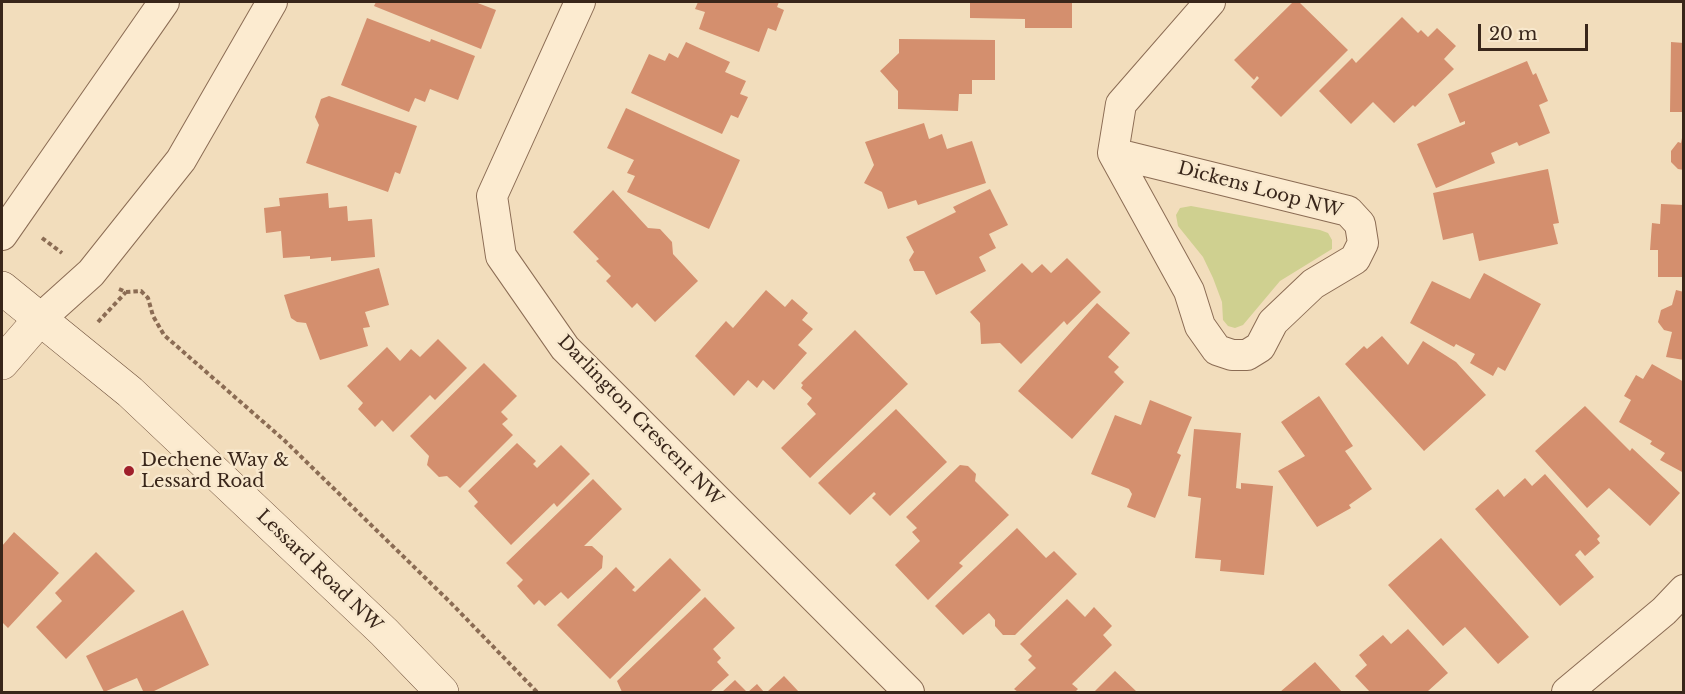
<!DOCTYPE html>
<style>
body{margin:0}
#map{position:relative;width:1685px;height:694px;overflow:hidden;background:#f2ddbc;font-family:"Libre Baskerville",serif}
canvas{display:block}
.frame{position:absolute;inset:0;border:3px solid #39261a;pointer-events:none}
.scale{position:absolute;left:1478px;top:24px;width:110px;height:27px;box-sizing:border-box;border:3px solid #39261a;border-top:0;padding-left:8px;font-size:18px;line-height:21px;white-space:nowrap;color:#39261a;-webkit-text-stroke:4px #f8e8cd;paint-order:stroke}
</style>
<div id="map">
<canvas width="1685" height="694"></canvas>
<div class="frame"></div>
<div class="scale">20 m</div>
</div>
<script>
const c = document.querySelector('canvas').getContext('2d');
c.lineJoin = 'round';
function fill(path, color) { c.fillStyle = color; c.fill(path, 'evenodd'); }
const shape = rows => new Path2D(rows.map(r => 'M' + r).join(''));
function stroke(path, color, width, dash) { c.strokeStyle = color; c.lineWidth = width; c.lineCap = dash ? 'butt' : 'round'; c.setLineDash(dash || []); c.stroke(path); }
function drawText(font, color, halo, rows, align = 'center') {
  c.font = font + ' "Libre Baskerville",serif'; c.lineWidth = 5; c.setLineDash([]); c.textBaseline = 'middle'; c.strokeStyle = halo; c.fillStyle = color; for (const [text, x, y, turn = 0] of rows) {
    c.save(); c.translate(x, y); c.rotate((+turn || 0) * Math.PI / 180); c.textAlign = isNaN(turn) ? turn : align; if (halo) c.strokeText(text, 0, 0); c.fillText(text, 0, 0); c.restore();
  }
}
const green = shape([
 [1191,206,1320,230,1328,233,1332,240,1332,249,1280,281,1243,325,1235,328,1228,326,1223,320,1222,302,1213,278,1203,257,1178,226,1176,215,1180,208]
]);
const building = shape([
 [376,2,475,2,496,10,481,49,374,6],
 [698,2,779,2,777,7,784,10,776,31,768,28,759,52,699,29,705,12,695,9],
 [970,2,1072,2,1072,28,1025,28,1025,19,970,18],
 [1293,2,1299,2,1348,50,1281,117,1251,87,1259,78,1257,76,1254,80,1234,60],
 [1402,17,1418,33,1421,30,1428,37,1437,28,1456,46,1444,59,1454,69,1415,107,1413,105,1394,123,1373,102,1351,124,1319,91,1352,58,1356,63],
 [367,18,430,42,431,39,475,56,458,100,430,89,425,102,415,98,409,112,341,85],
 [899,39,995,40,995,80,972,80,972,94,959,94,958,111,898,109,898,91,880,71,899,53],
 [686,42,730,62,725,72,746,81,740,94,748,97,738,118,731,115,722,134,631,93,649,54,665,61,669,53,678,58],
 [1671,42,1684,43,1684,112,1670,112],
 [1527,61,1533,75,1536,73,1548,101,1539,105,1550,133,1519,146,1517,142,1491,153,1495,163,1436,188,1417,144,1465,124,1465,121,1460,123,1448,94],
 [329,96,417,126,400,174,395,172,388,192,306,163,319,125,315,117,321,99],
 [626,108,740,160,709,229,627,192,635,176,627,173,634,160,607,148],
 [924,123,929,139,942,134,947,149,972,141,986,183,918,205,916,200,888,209,882,192,864,183,874,165,865,142],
 [1682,138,1684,138,1684,170,1678,169,1671,162,1671,151,1678,142,1681,143],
 [1548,169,1559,223,1553,224,1558,244,1479,261,1473,233,1443,240,1433,193],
 [990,189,1008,225,989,234,996,248,979,257,986,271,936,295,924,271,914,271,909,260,914,252,906,237,956,212,953,207],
 [613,190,648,228,660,229,672,242,673,254,698,281,655,322,637,303,632,308,606,281,611,276,596,261,599,259,573,232],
 [328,193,329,208,347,206,348,221,372,219,375,257,331,261,331,257,310,259,310,256,283,258,281,231,266,233,264,208,280,206,279,198],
 [1661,204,1684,205,1684,277,1658,277,1658,250,1650,250,1652,223,1660,224],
 [1067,258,1101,292,1067,325,1064,321,1021,364,1000,343,981,344,980,323,970,312,1022,263,1032,273,1042,264,1051,273],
 [379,268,389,305,365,312,370,327,363,328,368,346,320,360,306,323,297,322,291,318,284,295],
 [1484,273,1541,304,1505,371,1498,367,1493,376,1470,363,1475,354,1456,344,1454,347,1410,323,1432,281,1470,299],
 [766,290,785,307,792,299,808,313,802,320,813,329,798,345,807,353,774,390,763,380,757,388,748,380,734,396,695,356,726,321,733,328],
 [1676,290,1684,292,1684,360,1666,357,1672,332,1664,330,1658,322,1661,310,1672,305],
 [1097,303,1130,333,1108,357,1119,367,1114,372,1124,382,1072,439,1018,391],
 [855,330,908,384,810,478,781,448,816,414,807,404,812,398,801,388,803,385,801,383],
 [1382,336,1408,365,1423,341,1456,362,1486,395,1424,451,1345,364,1364,346,1367,349],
 [438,339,467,368,435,400,430,395,393,432,382,420,375,427,358,409,363,403,347,386,387,347,400,361,411,349,420,357],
 [484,363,517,396,501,412,508,419,502,424,513,435,460,488,447,476,439,477,427,465,429,456,410,436],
 [1652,364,1684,382,1684,473,1660,460,1665,453,1650,444,1652,441,1619,422,1631,400,1624,396,1636,375,1643,379],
 [1319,396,1353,446,1345,451,1372,489,1349,505,1351,508,1317,527,1278,471,1305,456,1281,422],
 [1150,400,1192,417,1177,453,1181,455,1155,518,1127,507,1132,494,1129,489,1091,474,1115,415,1141,425],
 [1585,406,1630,451,1632,448,1680,493,1650,526,1609,488,1587,508,1535,451],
 [896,409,947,462,890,516,872,498,876,494,874,492,850,515,818,483],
 [1194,429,1241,433,1236,488,1241,489,1241,483,1273,486,1264,575,1220,571,1221,560,1195,558,1201,498,1188,496],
 [517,443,536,461,533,464,537,468,561,445,590,474,557,507,554,503,511,545,474,506,478,502,468,491],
 [960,465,968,466,976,474,975,481,1009,515,959,563,963,566,928,600,895,565,920,541,912,532,917,528,906,517],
 [1545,474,1600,536,1597,539,1600,543,1585,556,1580,550,1575,555,1594,577,1560,606,1475,509,1498,489,1504,497,1525,478,1532,486],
 [593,479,622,509,584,546,592,546,603,556,602,568,568,599,561,592,545,606,539,600,534,605,517,586,523,580,506,563],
 [1017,528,1046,558,1054,551,1077,574,1015,635,1003,635,995,626,995,620,989,613,963,635,935,606],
 [14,532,59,573,8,628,2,622,2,546],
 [1441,538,1529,637,1498,664,1465,627,1443,646,1388,585],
 [96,552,135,591,66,659,36,627,62,601,55,593],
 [670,558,701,590,610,679,557,625,616,567,635,587,632,590,635,592],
 [705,597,735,628,713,649,721,658,717,662,729,675,710,692,622,692,617,681],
 [1067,599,1085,617,1094,607,1112,626,1103,635,1112,645,1072,684,1078,689,1075,692,1018,692,1014,689,1036,668,1028,660,1032,656,1020,644],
 [183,610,209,665,152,692,143,691,137,678,104,692,86,656],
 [1408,629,1448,673,1428,691,1429,692,1370,692,1355,676,1367,665,1359,655,1383,635,1391,644],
 [1315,662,1342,692,1280,692],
 [1115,671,1137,692,1094,692],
 [784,676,799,692,767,692],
 [735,680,747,692,722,692],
 [757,684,764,692,748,692]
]);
const path = shape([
 [42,238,62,253],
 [119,289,126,292,141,291,148,298,153,316,164,335,284,440,450,602,537,692],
 [98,322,126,292]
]);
const minor = shape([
 [580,2,492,196,501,256,565,348,909,692],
 [1113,153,1348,211,1360,224,1363,243,1355,259,1313,284,1273,322,1260,347,1247,355,1232,355,1217,350,1200,326,1189,291,1113,153,1121,104,1210,2],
 [2,235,164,2],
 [41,318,91,273,181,160,272,2],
 [1567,692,1664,611,1684,590]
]);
const tertiary = shape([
 [2,363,41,318]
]);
const secondary = shape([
 [2,288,130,392,384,632,442,692]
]);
const markers = [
 [129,471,6,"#9f1f2b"]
];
const streetNames = [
 ["Dickens Loop NW",1260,190,15],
 ["Darlington Crescent NW",640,421,46],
 ["Lessard Road NW",319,571,44]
];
const poiNames = [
 ["Dechene Way &",141,461],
 ["Lessard Road",141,482]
];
fill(green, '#cfd090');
fill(building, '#d48f6e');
stroke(minor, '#8b6c54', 32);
stroke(tertiary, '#8b6c54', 34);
stroke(secondary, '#6c4d38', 34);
stroke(path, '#8b6c54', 4, [4.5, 3]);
stroke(minor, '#fcebd0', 30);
stroke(tertiary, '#fcebd0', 33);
stroke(secondary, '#fcebd0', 33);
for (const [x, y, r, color] of markers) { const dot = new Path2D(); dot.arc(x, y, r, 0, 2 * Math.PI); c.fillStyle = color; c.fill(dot); stroke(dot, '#f8e8cd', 2); }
drawText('18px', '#39261a', '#f8e8cd', streetNames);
drawText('18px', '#39261a', '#f8e8cd', poiNames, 'left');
</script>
